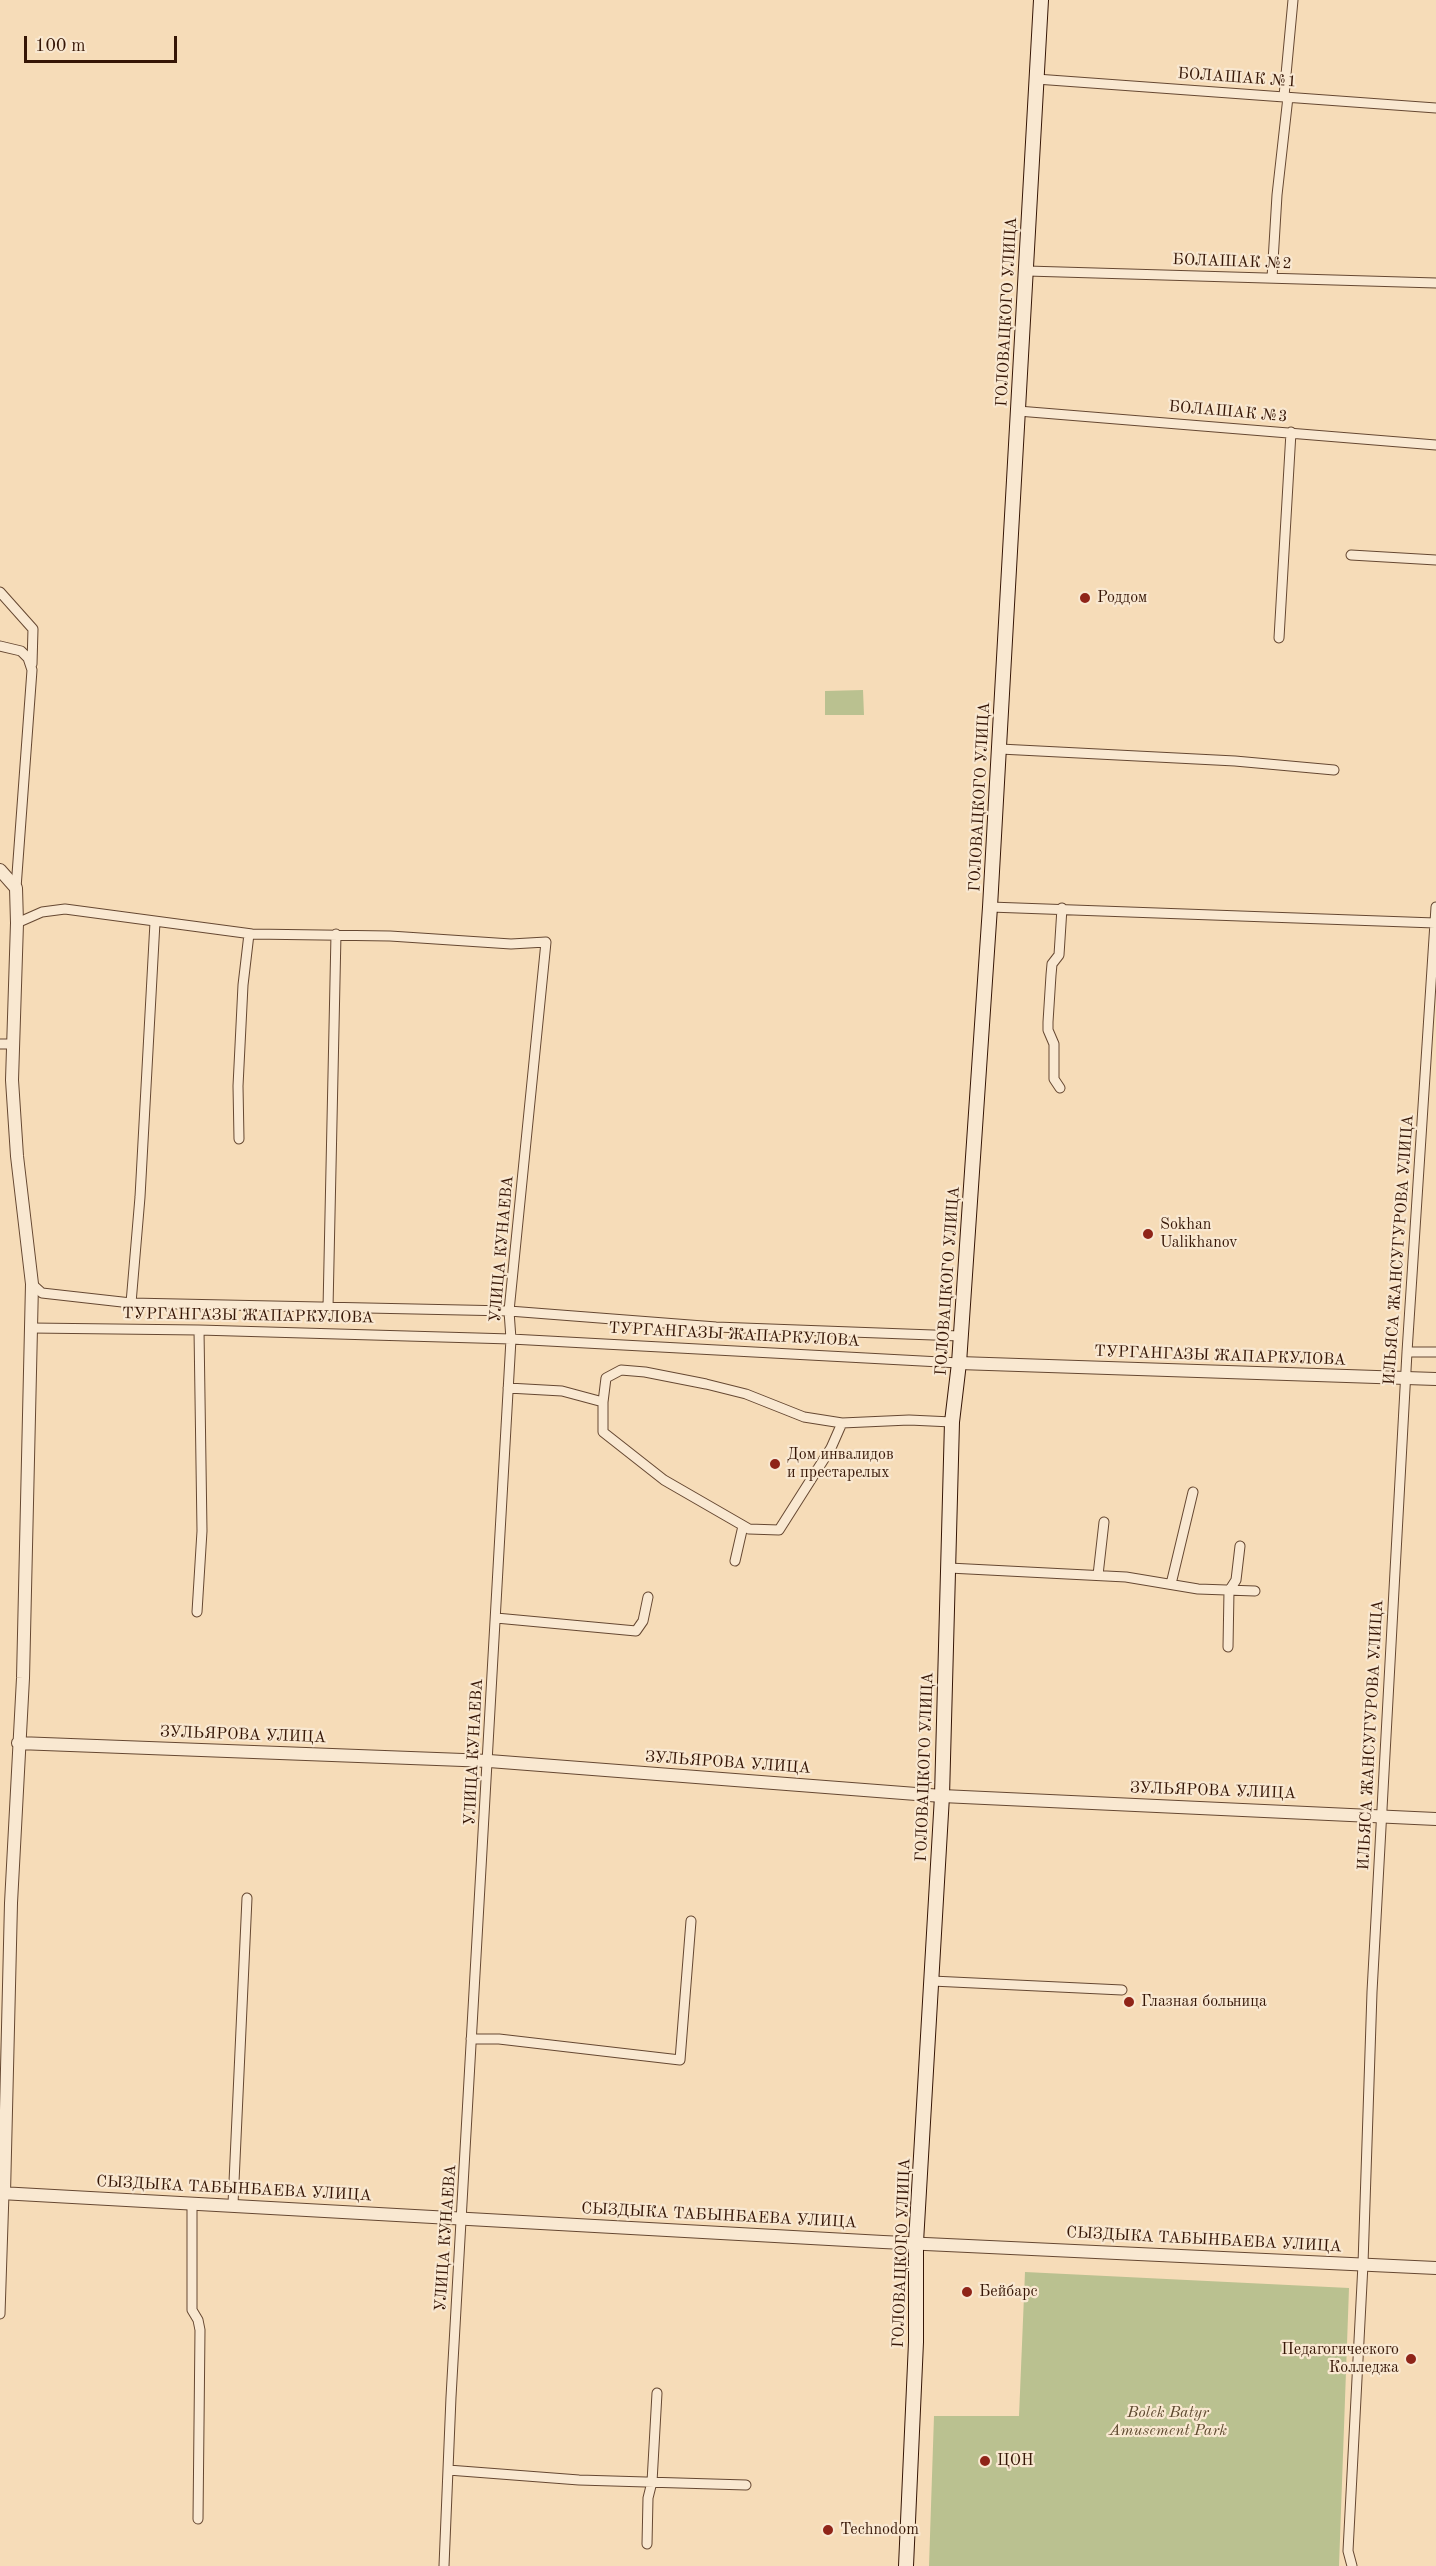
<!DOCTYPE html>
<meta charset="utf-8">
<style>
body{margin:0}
#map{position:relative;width:1436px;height:2566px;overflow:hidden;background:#f6dcb8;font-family:"Old Standard TT",serif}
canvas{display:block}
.scale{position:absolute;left:24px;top:36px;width:153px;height:27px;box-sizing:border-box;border:3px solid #361606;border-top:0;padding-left:8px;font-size:18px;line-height:21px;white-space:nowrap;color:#361606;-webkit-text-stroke:4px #f9e8d1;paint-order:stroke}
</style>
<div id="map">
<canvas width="1436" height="2566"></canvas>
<div class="scale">100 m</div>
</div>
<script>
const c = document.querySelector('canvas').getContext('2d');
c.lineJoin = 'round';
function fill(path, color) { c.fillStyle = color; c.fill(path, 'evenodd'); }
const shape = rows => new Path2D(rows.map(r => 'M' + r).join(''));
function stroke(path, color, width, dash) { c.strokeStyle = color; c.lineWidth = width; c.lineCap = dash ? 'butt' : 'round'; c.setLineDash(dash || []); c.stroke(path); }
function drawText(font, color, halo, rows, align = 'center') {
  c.font = font + ' "Old Standard TT",serif'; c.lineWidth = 4.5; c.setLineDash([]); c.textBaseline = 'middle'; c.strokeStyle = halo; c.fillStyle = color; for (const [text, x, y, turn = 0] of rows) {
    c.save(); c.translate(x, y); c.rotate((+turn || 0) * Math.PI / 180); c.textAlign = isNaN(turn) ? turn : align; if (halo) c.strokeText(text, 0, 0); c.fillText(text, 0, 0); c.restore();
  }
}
const green = shape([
 [863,690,864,715,825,715,825,691],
 [1025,2272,1349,2288,1339,2566,929,2566,934,2416,1019,2416]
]);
const minor = shape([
 [1036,79,1436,108],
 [1284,96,1293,0],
 [1027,271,1436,283],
 [1272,278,1277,195,1288,97],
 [1018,411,1436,445],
 [1351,555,1436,560],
 [0,592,33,629,32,664],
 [1279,638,1291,432],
 [0,646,21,651,28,658,32,670,16,888],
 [1000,749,1235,761,1334,770],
 [990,907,1435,923],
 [17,923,42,912,65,909,252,934,390,936,511,944,546,942,509,1311,511,1339,451,2397,444,2566],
 [0,1044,12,1044],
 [1060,1088,1054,1079,1054,1044,1048,1030,1048,1022,1051,975,1052,964,1059,955,1062,908],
 [239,1139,238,1086,243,985,249,934],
 [32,1284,42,1293,131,1303,509,1311,716,1327,960,1336],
 [131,1303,140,1197,155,922],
 [328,1308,336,934],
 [31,1328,199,1330,511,1339,959,1363],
 [1407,1352,1436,1352],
 [508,1388,562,1391,603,1402,606,1378,621,1370,645,1372,706,1384,746,1394,804,1417,842,1423,909,1420,952,1422],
 [603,1402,603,1432,664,1480,749,1529,779,1530,831,1448,842,1423],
 [735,1561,743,1526],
 [949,1568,1126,1577,1198,1589,1255,1591],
 [1098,1575,1104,1522],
 [1171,1584,1193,1492],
 [197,1612,202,1531,199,1330],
 [496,1618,636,1631,643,1621,648,1597],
 [1228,1647,1229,1591,1236,1580,1240,1546],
 [932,1981,1122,1990],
 [471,2039,499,2039,680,2060,691,1921],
 [192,2204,192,2310,198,2320,200,2330,198,2519],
 [233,2204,247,1898],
 [0,2314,4,2193],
 [448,2470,579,2480,746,2485],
 [647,2544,648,2498,652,2482,657,2393],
 [1352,2566,1348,2551,1363,2264,1372,1992,1407,1352,1436,907]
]);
const tertiary = shape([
 [0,870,16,888,17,923,12,1080,17,1156,32,1284,23,1678,11,1903,4,2193],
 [959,1363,1436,1379],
 [18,1743,489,1761,942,1796,1436,1819],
 [0,2193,883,2242,1436,2268]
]);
const secondary = shape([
 [906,2566,916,2342,916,2242,942,1796,952,1422,959,1363,990,907,1041,0]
]);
const markers = [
 [1085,598,6,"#8f2418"],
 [1148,1234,6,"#8f2418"],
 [775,1464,6,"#8f2418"],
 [1129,2002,6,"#8f2418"],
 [967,2292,6,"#8f2418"],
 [1411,2359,6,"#8f2418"],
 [985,2461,6,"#8f2418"],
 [828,2530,6,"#8f2418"]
];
const streetNames = [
 ["БОЛАШАК №1",1237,78,4],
 ["БОЛАШАК №2",1232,262,2],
 ["ГОЛОВАЦКОГО УЛИЦА",1007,312,-87],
 ["БОЛАШАК №3",1228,412,5],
 ["ГОЛОВАЦКОГО УЛИЦА",980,797,-87],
 ["УЛИЦА КУНАЕВА",502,1249,-85],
 ["ИЛЬЯСА ЖАНСУГУРОВА УЛИЦА",1399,1250,-86],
 ["ГОЛОВАЦКОГО УЛИЦА",948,1281,-86],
 ["ТУРГАНГАЗЫ ЖАПАРКУЛОВА",248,1316,1],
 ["ТУРГАНГАЗЫ ЖАПАРКУЛОВА",734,1335,3],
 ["ТУРГАНГАЗЫ ЖАПАРКУЛОВА",1220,1356,2],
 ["ЗУЛЬЯРОВА УЛИЦА",243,1735,2],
 ["ИЛЬЯСА ЖАНСУГУРОВА УЛИЦА",1371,1735,-87],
 ["УЛИЦА КУНАЕВА",474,1752,-87],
 ["ЗУЛЬЯРОВА УЛИЦА",728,1763,4],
 ["ГОЛОВАЦКОГО УЛИЦА",925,1767,-88],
 ["ЗУЛЬЯРОВА УЛИЦА",1213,1791,2],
 ["СЫЗДЫКА ТАБЫНБАЕВА УЛИЦА",234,2189,3],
 ["СЫЗДЫКА ТАБЫНБАЕВА УЛИЦА",719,2216,3],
 ["УЛИЦА КУНАЕВА",446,2238,-86],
 ["СЫЗДЫКА ТАБЫНБАЕВА УЛИЦА",1204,2240,3],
 ["ГОЛОВАЦКОГО УЛИЦА",902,2253,-88]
];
const poiNames = [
 ["Роддом",1097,598],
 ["Sokhan",1160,1225],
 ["Ualikhanov",1160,1243],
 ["Дом инвалидов",787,1455],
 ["и престарелых",787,1473],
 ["Глазная больница",1141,2002],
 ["Бейбарс",979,2292],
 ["Педагогического",1399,2350,"right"],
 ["Колледжа",1399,2368,"right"],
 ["ЦОН",997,2461],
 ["Technodom",840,2530]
];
const parkNames = [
 ["Bolek Batyr",1168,2413],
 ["Amusement Park",1168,2431]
];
fill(green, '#bac190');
stroke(minor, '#664832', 11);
stroke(tertiary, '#664832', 14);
stroke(secondary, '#361606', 16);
stroke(minor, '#f9e8d1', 9);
stroke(tertiary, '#f9e8d1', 12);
stroke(secondary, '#f9e8d1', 14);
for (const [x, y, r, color] of markers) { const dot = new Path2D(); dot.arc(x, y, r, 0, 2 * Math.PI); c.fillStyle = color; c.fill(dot); stroke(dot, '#f9e8d1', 2); }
drawText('16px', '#361606', '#f9e8d1', streetNames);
drawText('16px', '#361606', '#f9e8d1', poiNames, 'left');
drawText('italic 16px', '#5e492f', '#f9e8d1', parkNames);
</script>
